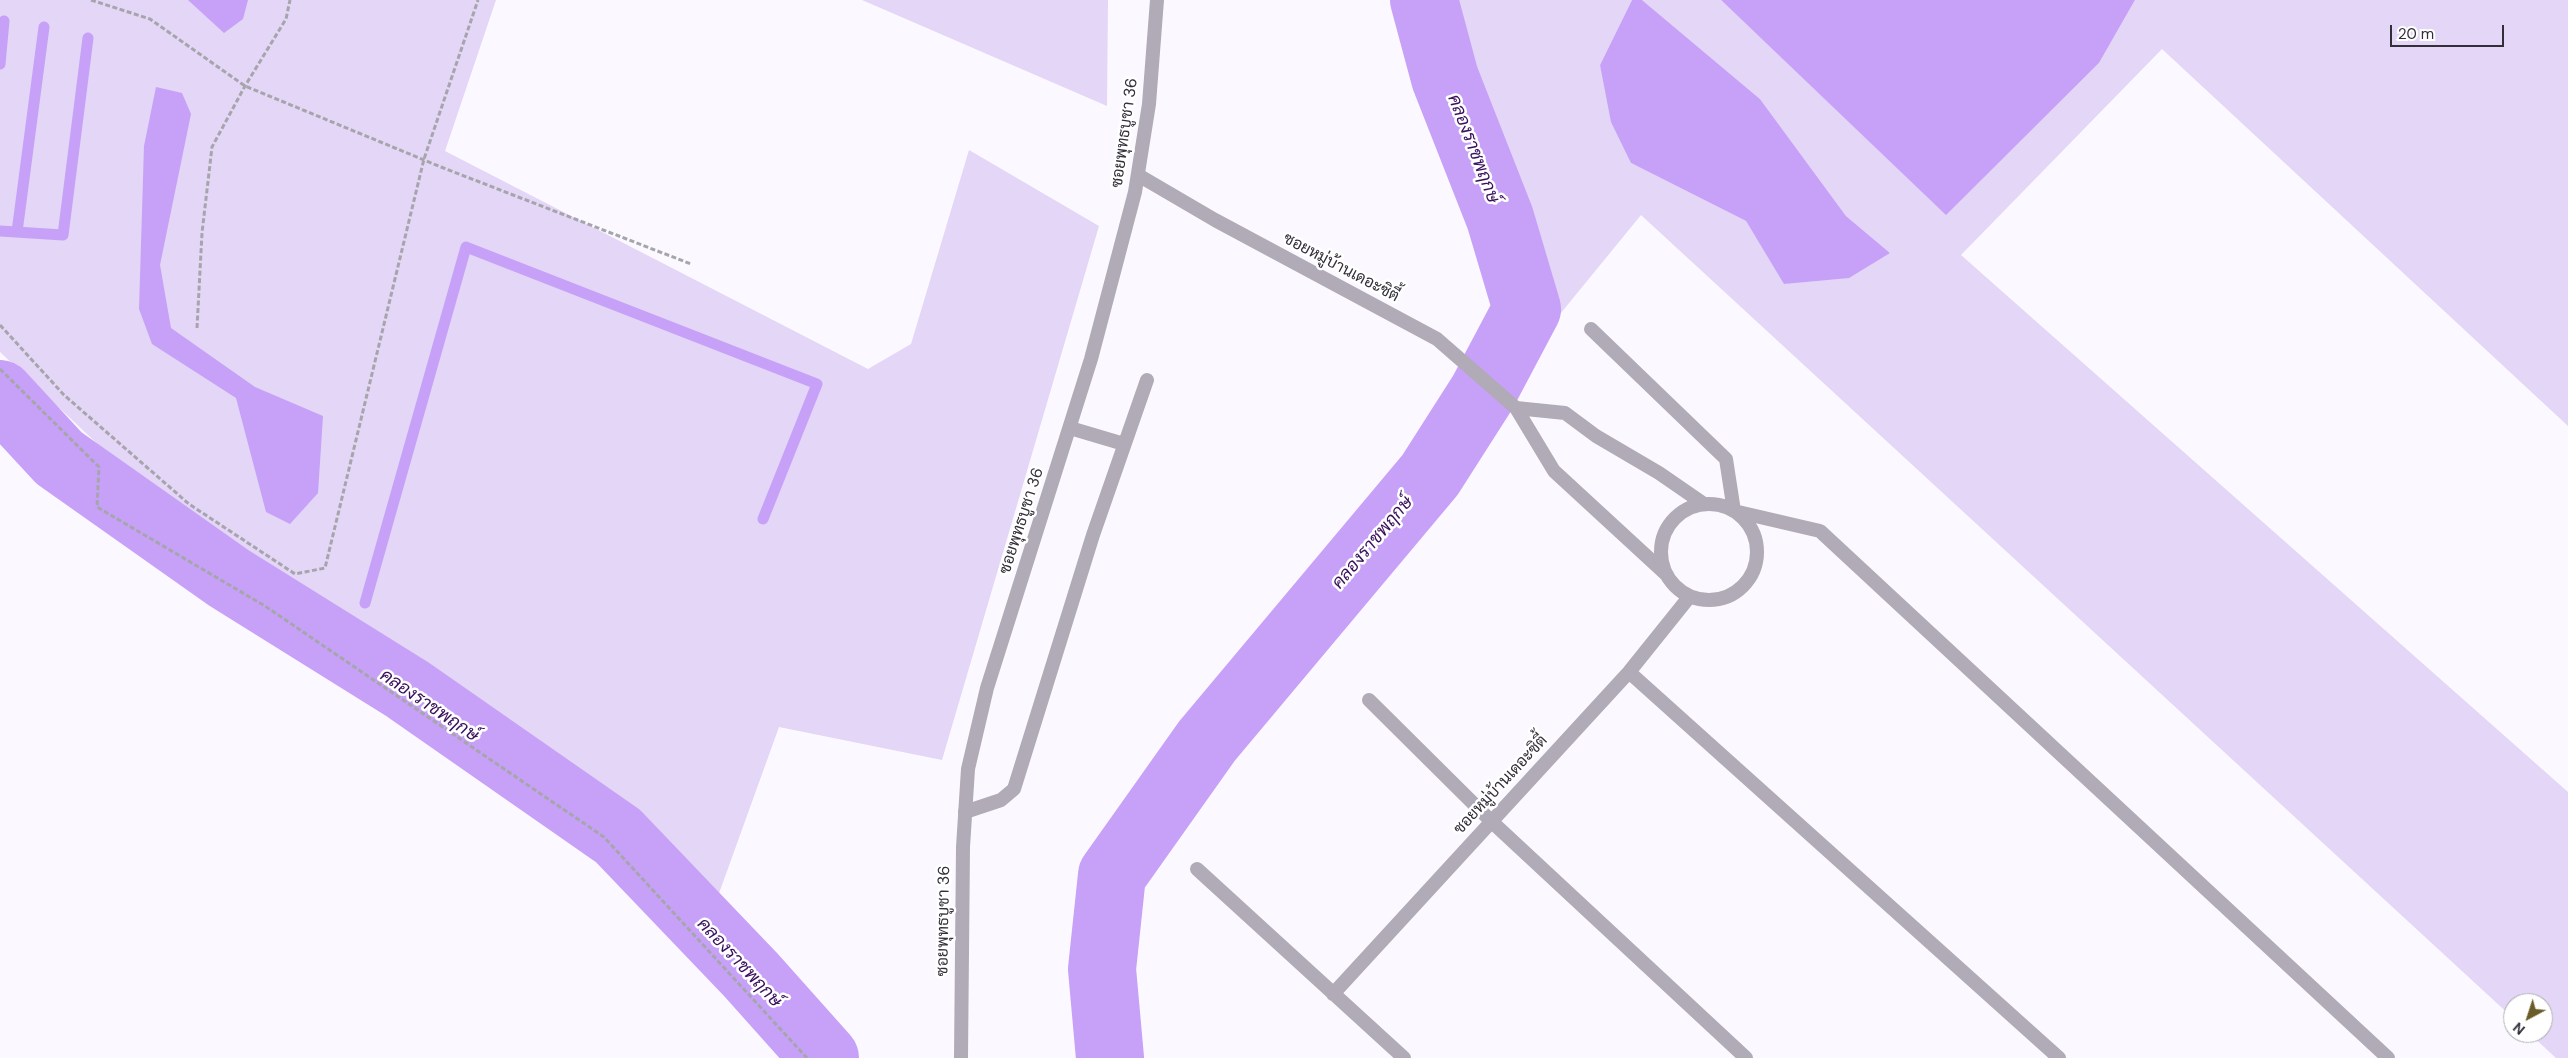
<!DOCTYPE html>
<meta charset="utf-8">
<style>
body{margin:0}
#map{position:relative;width:2568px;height:1058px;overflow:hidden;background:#fbf9ff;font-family:"DM Sans",sans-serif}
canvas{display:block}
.north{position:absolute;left:2503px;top:993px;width:50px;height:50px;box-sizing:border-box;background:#fff;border:1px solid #adacb0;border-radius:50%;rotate:220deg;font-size:14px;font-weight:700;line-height:20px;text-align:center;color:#332f39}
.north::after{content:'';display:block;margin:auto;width:18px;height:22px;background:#6b5d2a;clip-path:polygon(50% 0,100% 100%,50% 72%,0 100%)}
.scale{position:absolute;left:2390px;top:25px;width:114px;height:22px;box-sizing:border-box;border:2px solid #332f39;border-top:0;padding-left:6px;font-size:15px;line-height:18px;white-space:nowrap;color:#332f39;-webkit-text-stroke:4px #fff;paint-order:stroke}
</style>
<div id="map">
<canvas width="2568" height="1058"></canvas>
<div class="north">N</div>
<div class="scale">20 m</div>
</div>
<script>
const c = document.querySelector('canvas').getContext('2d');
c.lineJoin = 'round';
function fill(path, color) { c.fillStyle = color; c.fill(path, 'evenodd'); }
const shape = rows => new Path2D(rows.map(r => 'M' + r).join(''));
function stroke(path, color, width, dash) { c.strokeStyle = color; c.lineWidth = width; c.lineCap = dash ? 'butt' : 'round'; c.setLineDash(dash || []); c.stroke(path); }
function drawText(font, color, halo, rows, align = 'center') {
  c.font = font + ' "DM Sans",Sarabun,sans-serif'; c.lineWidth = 5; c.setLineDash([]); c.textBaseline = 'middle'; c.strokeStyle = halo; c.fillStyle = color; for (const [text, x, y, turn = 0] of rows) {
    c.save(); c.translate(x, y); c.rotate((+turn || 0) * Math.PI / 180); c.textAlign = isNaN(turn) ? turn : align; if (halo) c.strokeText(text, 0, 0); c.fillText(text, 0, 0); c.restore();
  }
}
const green = shape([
 [0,0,496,0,445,151,868,369,911,344,969,150,1099,226,942,760,779,727,713,910,352,625,141,485,0,352],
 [862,0,1108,0,1107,106],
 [1447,0,1632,0,1600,65,1631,163,1746,221,1785,284,1890,253,1846,216,1760,99,1642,0,1721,0,1946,214,2099,63,2135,0,2568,0,2568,426,2162,49,1961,255,2568,792,2568,1058,2556,1058,2529,1033,2543,1033,2543,1003,2513,1003,2513,1018,1641,215,1520,363,1497,307,1470,98]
]);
const water = shape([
 [188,0,248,0,243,19,224,33],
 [1632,0,1642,0,1760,99,1846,216,1890,253,1849,278,1784,284,1746,221,1631,163,1611,122,1600,65],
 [1721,0,2135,0,2099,63,1946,215],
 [156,87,182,93,191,114,160,265,171,328,255,387,323,416,318,493,290,524,266,512,236,398,152,344,139,309,144,146]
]);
const stream = shape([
 [0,64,4,21],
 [0,231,63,235,88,38],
 [17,232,44,27],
 [365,603,466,247,817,384,763,519]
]);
const river = shape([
 [0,394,59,458,229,578,407,689,618,836,751,975,825,1058],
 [1110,1058,1102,969,1112,875,1207,741,1430,475,1483,392,1527,309,1500,218,1445,78,1424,0]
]);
const path = shape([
 [91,0,150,19,245,86,441,167,691,264],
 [0,325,64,395,189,504,295,574,325,568,424,159,478,0],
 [197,328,202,233,212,147,245,86,286,19,290,0],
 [0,369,99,467,97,507,265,606,604,837,807,1058]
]);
const service = shape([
 [1070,428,1124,444],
 [965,812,1001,800,1014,789,1093,535,1147,380]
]);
const minor = shape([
 [1138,175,1215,220,1437,339,1516,408,1554,471,1667,575],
 [1591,329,1726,459,1734,511,1820,531,2388,1058],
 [1516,408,1565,413,1596,436,1659,473,1704,504],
 '1661 552a48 48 0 1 1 96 0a48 48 0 1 1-96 0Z',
 [1629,672,2059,1058],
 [1369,700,1491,821,1746,1058],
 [1197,869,1404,1058],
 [1333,994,1629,672,1690,596]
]);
const tertiary = shape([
 [961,1058,963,847,968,769,987,688,1091,359,1135,192,1149,104,1157,0]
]);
const streetNames = [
 ["ซอยพุทธบูชา 36",1125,133,-82],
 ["ซอยหมู่บ้านเดอะซิตี้",1341,268,28],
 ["ซอยพุทธบูชา 36",1022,521,-72],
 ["ซอยหมู่บ้านเดอะซิตี้",1501,785,-47],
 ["ซอยพุทธบูชา 36",944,921,-89]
];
const waterNames = [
 ["คลองราชพฤกษ์",1473,149,69],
 ["คลองราชพฤกษ์",1373,543,-50],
 ["คลองราชพฤกษ์",429,706,34],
 ["คลองราชพฤกษ์",739,963,47]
];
fill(green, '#e3d6f7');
fill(water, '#c6a1f7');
stroke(stream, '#c6a1f7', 11);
stroke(river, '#c6a1f7', 68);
stroke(path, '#a7a5ac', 3, [5, 2.5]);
stroke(service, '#b0abb7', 14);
stroke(minor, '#b0abb7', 14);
stroke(tertiary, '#b0abb7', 14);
drawText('16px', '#332f39', '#fff', streetNames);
drawText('italic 18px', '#39105b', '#fff', waterNames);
</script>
